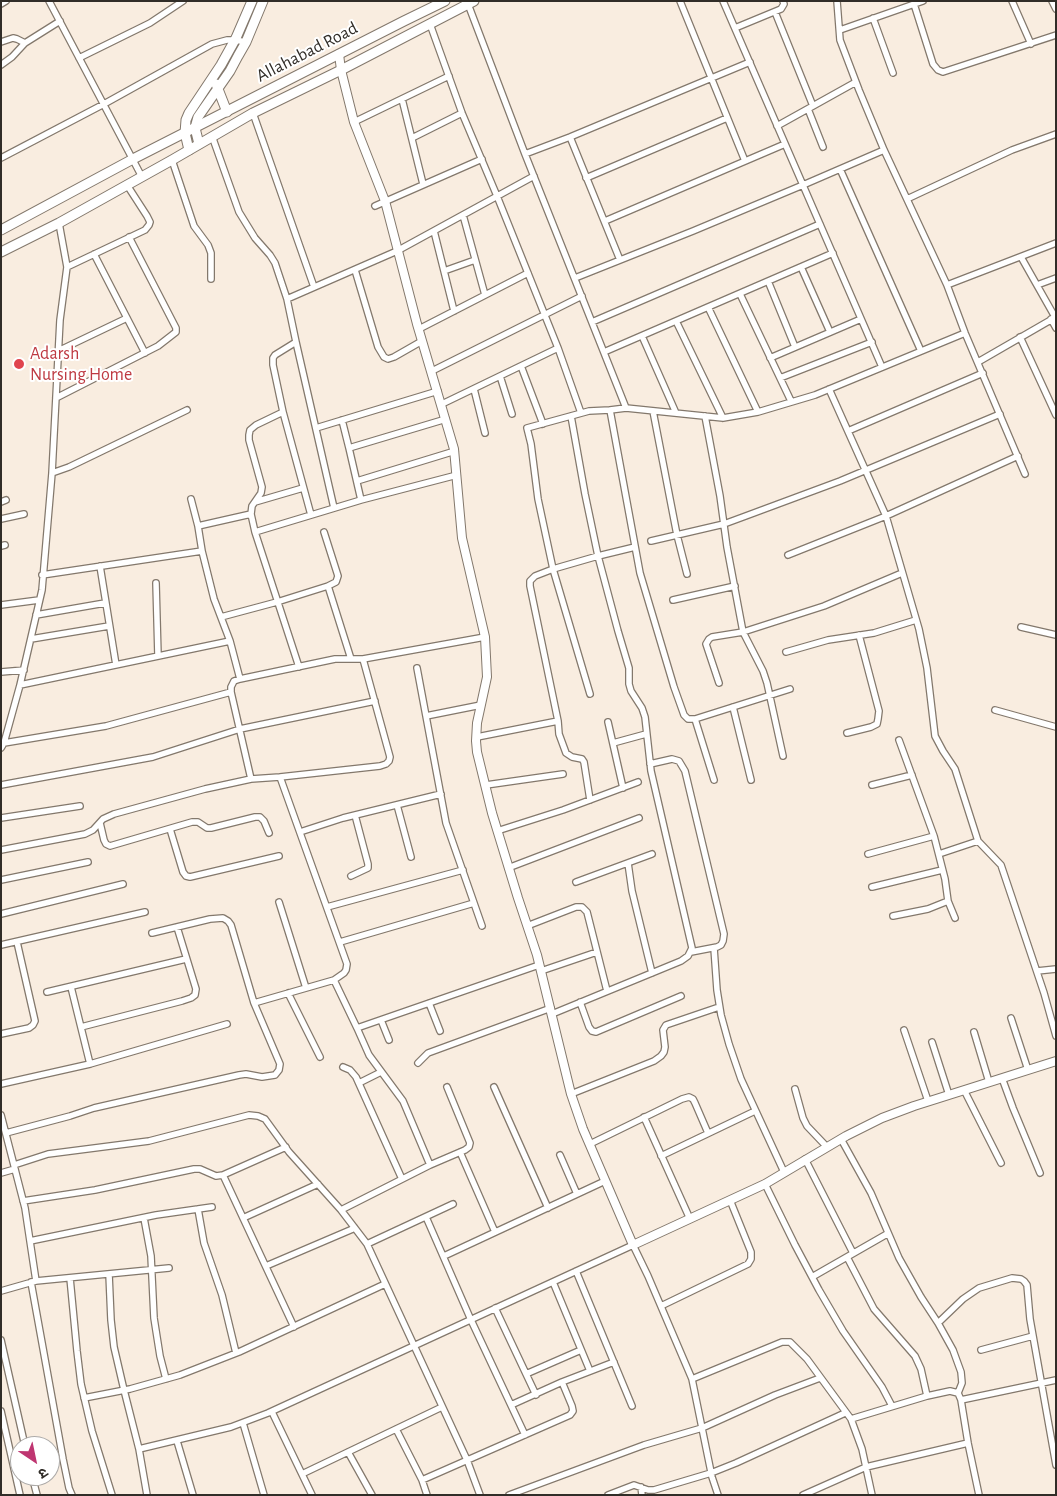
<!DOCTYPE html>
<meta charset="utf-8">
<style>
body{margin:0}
#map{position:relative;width:1057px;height:1496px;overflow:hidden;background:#f9ede0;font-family:"Alegreya Sans","Noto Sans Devanagari",sans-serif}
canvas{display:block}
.frame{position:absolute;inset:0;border:2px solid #312d28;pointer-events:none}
.north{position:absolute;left:10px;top:1436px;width:50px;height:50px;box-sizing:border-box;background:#fff;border:1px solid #adaba9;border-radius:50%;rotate:146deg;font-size:14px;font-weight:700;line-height:20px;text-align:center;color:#312d28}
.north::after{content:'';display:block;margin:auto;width:18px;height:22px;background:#bf3671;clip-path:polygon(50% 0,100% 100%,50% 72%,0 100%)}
</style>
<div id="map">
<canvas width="1057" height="1496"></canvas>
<div class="frame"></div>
<div class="north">उ</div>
</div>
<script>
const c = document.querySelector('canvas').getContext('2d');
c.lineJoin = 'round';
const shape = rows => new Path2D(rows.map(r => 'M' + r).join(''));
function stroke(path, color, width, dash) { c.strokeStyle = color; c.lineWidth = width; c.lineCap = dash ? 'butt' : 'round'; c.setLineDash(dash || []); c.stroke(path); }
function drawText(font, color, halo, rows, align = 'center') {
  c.font = font + ' "Alegreya Sans",sans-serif'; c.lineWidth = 4; c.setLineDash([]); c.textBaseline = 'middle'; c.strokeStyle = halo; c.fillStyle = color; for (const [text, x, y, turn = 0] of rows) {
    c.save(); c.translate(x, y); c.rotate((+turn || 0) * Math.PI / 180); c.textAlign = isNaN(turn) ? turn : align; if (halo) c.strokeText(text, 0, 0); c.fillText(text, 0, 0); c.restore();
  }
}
const minor = shape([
 [49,1,142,177],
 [680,1,745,161],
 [723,1,882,367],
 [837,1,840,40,859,90,884,150,947,285,965,333,1025,474],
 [1012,1,1031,44],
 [1052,1,1056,9],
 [1,4,6,1],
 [468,4,525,154,626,408],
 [914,4,933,64,938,70,943,72,1056,35],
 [775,12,813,106],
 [873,18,893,73],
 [430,24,462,113,497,196,558,348,581,413],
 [735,28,781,9,784,4,783,1],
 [840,30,923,1],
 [1,42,13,38,17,39,25,43],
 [79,58,150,23,183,1],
 [1,65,12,57,25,43,60,21],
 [402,99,423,184],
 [808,109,823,147],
 [253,113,314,287],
 [354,122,449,76],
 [777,126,856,82],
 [212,136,239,212,255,238,270,255,275,263,287,299],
 [570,137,620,260],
 [412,138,462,113],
 [525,154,570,137,750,62],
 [1,158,104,104,212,44,227,40,235,40,246,42],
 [172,160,194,226,208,245,211,253,211,279],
 [840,169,921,351],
 [586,178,727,118],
 [907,199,1012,150,1056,134],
 [375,206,482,159],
 [463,215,485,295],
 [605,221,785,144],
 [59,223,67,267,60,320,52,473,69,467,187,410],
 [434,231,454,311],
 [94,254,145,353],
 [1021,257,1055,317],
 [67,267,145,230,149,225,150,222,147,216,127,185],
 [801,267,830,332],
 [355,270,378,347,384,357,388,359,394,357,422,341],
 [444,271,475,260],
 [575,278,693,231,803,185,884,150],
 [768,281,795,347],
 [947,285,1056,243],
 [1037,285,1056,278],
 [740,294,791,401],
 [708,307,758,412],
 [1051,319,1056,328],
 [676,321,723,418],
 [592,322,820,224],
 [419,329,528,273],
 [642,336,676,413],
 [1020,337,1056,415],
 [296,342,334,508],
 [58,351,127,318],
 [604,352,833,253],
 [770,358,861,319],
 [978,362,1056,317],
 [521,366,543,424],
 [432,371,582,296],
 [500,376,512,414],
 [780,378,872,342],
 [474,389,485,433],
 [829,389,886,516,919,629,927,668,935,736,943,751,955,769,978,841,1001,865,1044,993,1056,1036],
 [56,398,158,346,176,332,176,328,129,237],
 [442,404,558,348],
 [610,410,640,573,674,687,684,715,688,719,695,719,790,689],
 [653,411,677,535,687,574],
 [283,412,311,515],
 [705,416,720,496,727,547,743,632,763,671,767,683,783,756],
 [342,420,349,448],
 [316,428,438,391],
 [848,431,983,373],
 [52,473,42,590,20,685,230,641,240,679,234,681,231,687,231,692,251,779,280,777,347,964,346,970,344,973,334,980,357,1028,539,965],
 [357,481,455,451],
 [191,499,198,526],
 [361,500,457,475],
 [1,502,6,500],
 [255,502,303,488],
 [251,514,252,506,261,493,262,487,249,440,249,435,250,430,256,425,283,412,273,365,273,358,275,355,296,342,287,299,397,251,534,176],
 [1,519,24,514],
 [255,532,299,667],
 [324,532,338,576,336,582,328,586],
 [651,541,724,524,743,517,840,481,1000,414],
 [1,546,5,545],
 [202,551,214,599,230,641],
 [788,555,886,516,1018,456],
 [100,566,116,665],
 [42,575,202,551,198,526,251,514,255,532,361,500,349,448,446,419],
 [156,583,158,656],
 [673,600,735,586],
 [1,605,39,600],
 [36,615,105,603],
 [221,617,277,602,328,586,351,659],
 [1021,627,1056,635],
 [31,639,109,626],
 [786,652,828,640,874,633,916,620],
 [417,668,446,823,482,926],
 [1,672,24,670],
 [240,679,335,659,363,659,485,637],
 [719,683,706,644,709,639,712,637,743,632,824,606,902,573],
 [590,694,553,569,598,556,635,547],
 [733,707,751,780],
 [995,710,1056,727],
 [426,716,481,705],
 [695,719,714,780],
 [558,721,530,586,530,581,535,576,553,569,538,499,531,444,527,428,589,411,610,410,626,408,723,418,758,412,815,395,965,333],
 [608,722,623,788],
 [847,733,871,727,877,724,878,719,879,711,859,635],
 [477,737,558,721,559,734,566,753,572,757,582,759,584,762,590,800],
 [899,740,934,836,945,879,948,901,955,918],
 [4,743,20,685],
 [613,743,646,734],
 [1,748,4,743,106,726,231,692],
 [650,764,672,759,679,761,685,771,724,934,723,941,721,945,717,947,691,952],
 [280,777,380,766,386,764,389,761,390,757,363,659],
 [1,785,153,757,240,729,375,701],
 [486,785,563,774],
 [872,785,912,775],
 [397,805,411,857],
 [1,818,80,806],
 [100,823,104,840,106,844,110,846,192,822,198,822,207,828,211,828,255,817,260,817,264,821,269,833],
 [170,829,183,872,186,876,190,877,279,856],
 [497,831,563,810,638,782],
 [300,832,343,818,441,794],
 [1,850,85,834,93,830,103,819,114,814,205,789,251,779],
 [868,854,934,836],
 [939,854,978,841],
 [628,863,632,891,652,973],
 [508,868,639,818],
 [351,876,368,868,368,864,355,815],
 [1,880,88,862],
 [576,882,652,854],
 [872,887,942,870],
 [279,902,306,988],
 [327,907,463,870],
 [1,914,123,884],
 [893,916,928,909,948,901],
 [527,926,576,907,582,907,587,912,607,991],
 [152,933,210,919,223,918,228,921,231,925,254,1003],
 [340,942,474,903],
 [1,945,145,912],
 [714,948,717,990,721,1015,729,1044,741,1079,784,1172],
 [541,971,597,952],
 [1037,971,1056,969],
 [71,987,90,1064],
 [47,992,186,959],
 [288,993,320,1057],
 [580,1002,589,1027,592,1031,596,1032,681,996],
 [429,1003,440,1031],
 [552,1014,681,961,688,956,692,948,651,771,645,717,642,708,631,691,629,684,629,668,618,631,598,556,585,494,571,416],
 [1011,1018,1028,1070],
 [381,1020,389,1040],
 [81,1027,182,1001,191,998,195,995,196,989,177,927],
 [904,1030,928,1101],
 [974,1032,989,1082],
 [1,1034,29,1028,33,1025,35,1021,17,942],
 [932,1042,949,1095],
 [418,1063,428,1053,551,1008],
 [343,1067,350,1070,356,1077,402,1179],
 [1002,1078,1013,1108,1040,1173],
 [359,1083,381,1072],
 [1,1084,90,1064,227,1024],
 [494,1087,548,1208],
 [795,1089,803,1118,807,1126,827,1147],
 [964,1090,1001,1163],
 [571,1094,654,1061,661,1056,664,1052,665,1047,663,1030,666,1025,719,1007],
 [1,1115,25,1208,36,1281],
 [644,1117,690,1219],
 [6,1133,70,1116,94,1108,239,1075,246,1074,262,1077,275,1075,279,1070,280,1064,254,1003,334,980],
 [841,1139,871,1193,899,1258,921,1297,938,1323,963,1299,979,1288,1012,1278,1021,1279,1024,1281,1027,1285,1030,1319,1056,1465],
 [590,1144,682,1099,689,1097,693,1099,695,1103,708,1133],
 [460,1152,495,1232],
 [560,1155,577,1194],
 [661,1156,755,1111],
 [805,1159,853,1253],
 [14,1165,48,1154,149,1141,249,1115,258,1116,265,1119,289,1152,341,1210,367,1244,467,1460,480,1495],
 [430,1165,465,1150,469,1147,470,1143,447,1087],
 [1,1173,15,1169],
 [223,1175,294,1327],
 [765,1184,795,1245,819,1290,843,1331,882,1387,892,1406],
 [23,1201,95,1190,194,1169,200,1169,216,1176,223,1175,286,1147],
 [198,1209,204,1243,222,1295,236,1353],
 [341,1210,430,1165,403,1101,369,1055,357,1028],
 [426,1217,471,1320,525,1435],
 [144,1218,151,1256,154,1318,160,1356,166,1379],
 [243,1218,318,1184],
 [30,1241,156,1215,212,1207],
 [367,1244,453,1204],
 [444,1256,605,1181],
 [847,1257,874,1309,915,1356,921,1369,927,1396],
 [266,1266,355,1228],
 [576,1271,632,1406],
 [109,1274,111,1320,114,1347,124,1390,139,1449,147,1495],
 [812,1277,887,1234],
 [70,1278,77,1351,81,1384,92,1431,112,1495],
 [31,1282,63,1459,69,1488,72,1495],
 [553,1282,590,1371],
 [1,1291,36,1281,169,1268],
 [661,1306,748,1264,751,1259,751,1252,730,1200],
 [495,1308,536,1395],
 [938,1323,953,1350,961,1372,962,1383,958,1393],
 [1,1340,25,1446],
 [981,1350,1033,1336],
 [526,1374,581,1350],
 [692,1379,782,1342,790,1342,807,1359,851,1419,862,1449,872,1495],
 [84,1398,130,1389,180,1375,239,1352,385,1284],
 [961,1400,1056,1380],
 [511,1405,562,1382,614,1362],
 [1,1411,20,1495],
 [272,1412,312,1495],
 [851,1419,927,1396,950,1391,958,1393,961,1400,968,1443,979,1495],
 [243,1423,264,1495],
 [396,1429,422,1480,427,1495],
 [177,1441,193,1495],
 [139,1449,231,1427,268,1413,633,1245,648,1276,692,1379,712,1477,718,1495],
 [348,1452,372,1495],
 [302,1474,442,1407],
 [32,1476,37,1495],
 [422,1480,570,1415,573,1411,572,1406,562,1382],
 [641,1487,642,1495],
 [509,1495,644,1445,702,1428,775,1395,820,1378],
 [608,1495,634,1485,648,1490,654,1490,711,1473,736,1463,845,1413],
 [803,1495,866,1467,968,1443]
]);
const tertiary = shape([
 [339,54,341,70,354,122,385,201,417,324,454,449,462,538,485,637,487,677,477,723,476,741,477,752,492,813,518,898,537,955,571,1094,583,1129,633,1245,765,1184,846,1136,882,1118,914,1106,1056,1061]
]);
const secondary = shape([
 [216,84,227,112],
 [199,144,195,128,198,117,230,71,238,56,246,42,263,1],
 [189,150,185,133,186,120,189,113,221,65,236,38,252,1]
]);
const primary = shape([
 [1,230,133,159,404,21,445,1],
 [1,252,59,223,172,160,253,113,341,70,474,1]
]);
const markers = [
 [19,364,6,"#e0444e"]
];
const streetNames = [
 ["Allahabad Road",307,52,-27]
];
const healthNames = [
 ["Adarsh",30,354],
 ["Nursing Home",30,375]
];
stroke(minor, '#83786c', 8);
stroke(tertiary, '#83786c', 10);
stroke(secondary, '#83786c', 11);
stroke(primary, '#83786c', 11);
stroke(minor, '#fff', 5.5);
stroke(tertiary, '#fff', 8);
stroke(secondary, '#fff', 9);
stroke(primary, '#fff', 9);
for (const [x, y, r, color] of markers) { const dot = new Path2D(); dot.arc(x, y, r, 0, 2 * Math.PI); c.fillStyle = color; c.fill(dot); stroke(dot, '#fff', 2); }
drawText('18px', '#312d28', '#fff', streetNames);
drawText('18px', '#be3a42', '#fff', healthNames, 'left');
</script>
